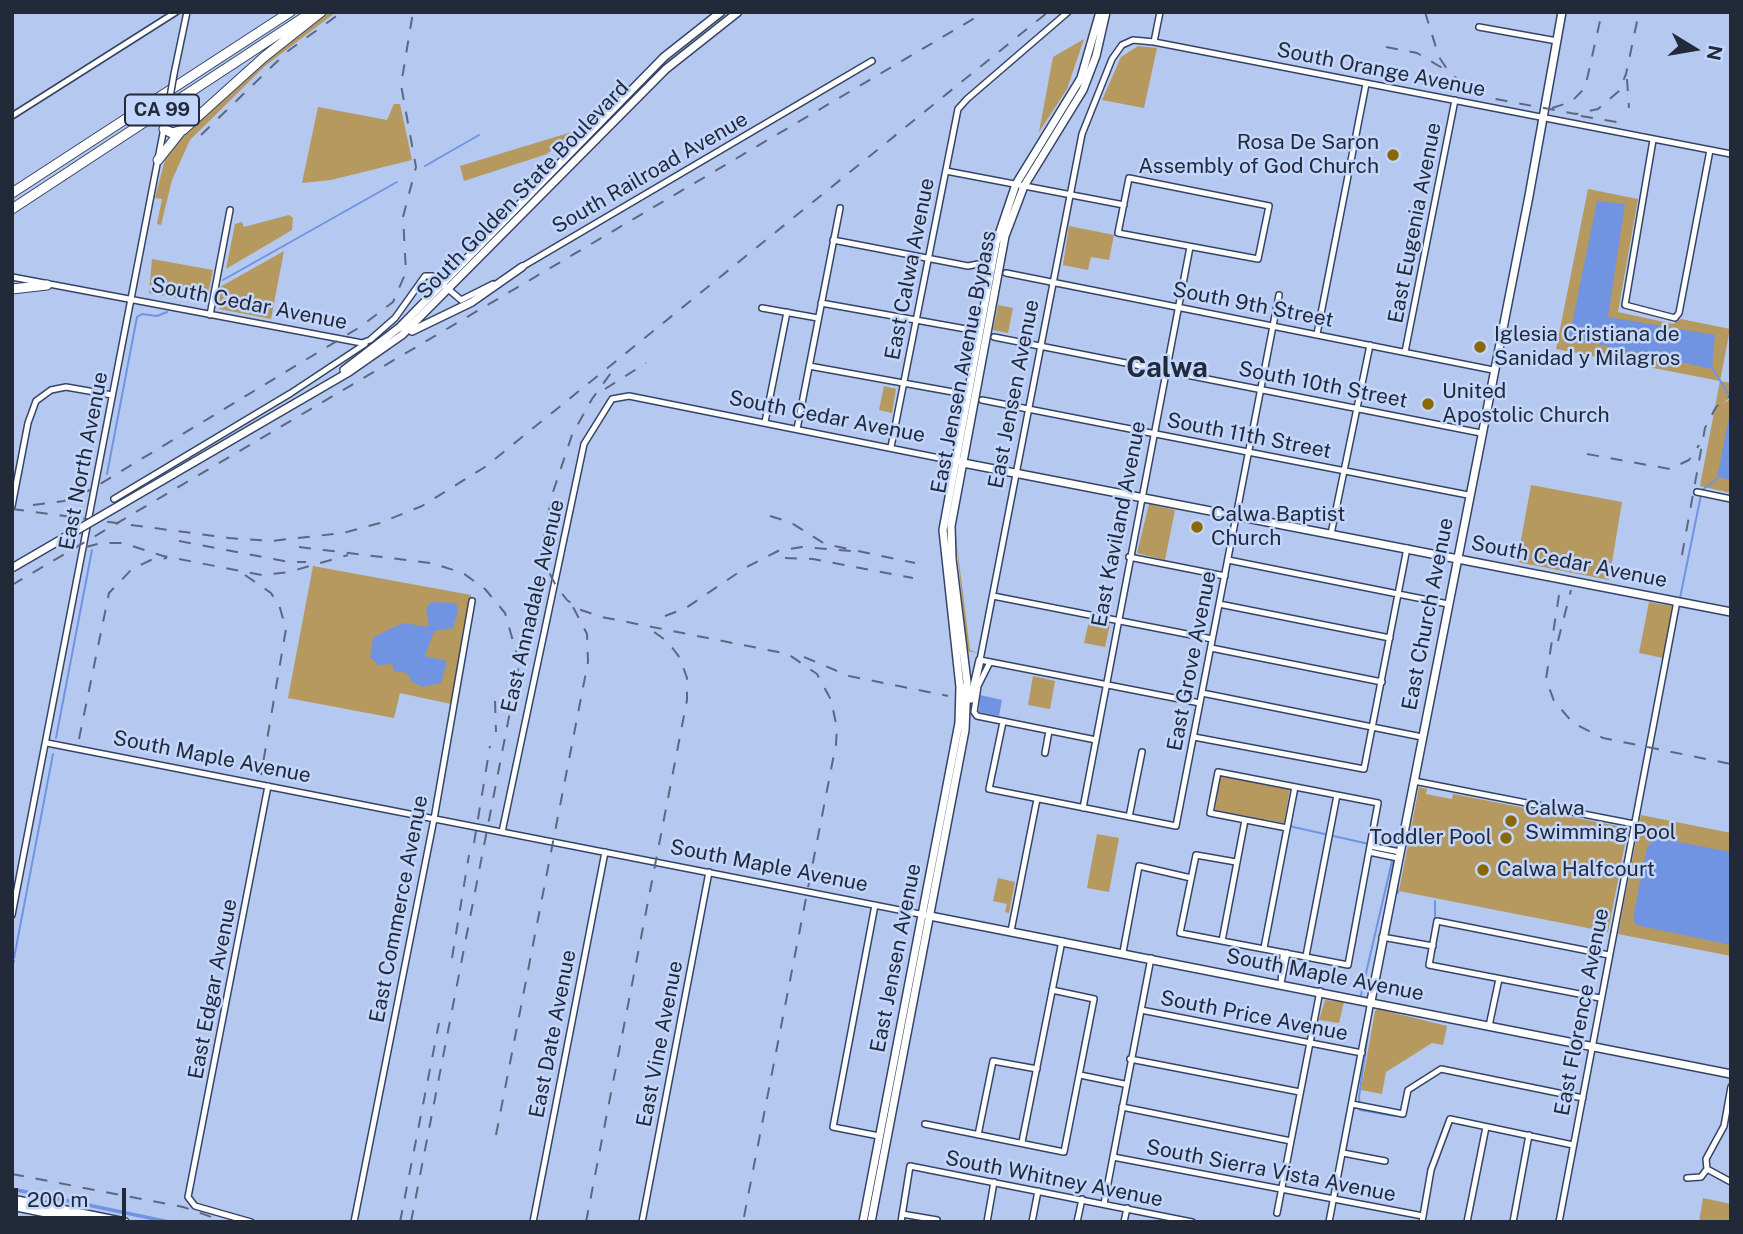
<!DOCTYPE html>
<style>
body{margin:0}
#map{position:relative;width:1743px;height:1234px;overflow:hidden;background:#b5c8f0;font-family:"Public Sans",sans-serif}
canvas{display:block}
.frame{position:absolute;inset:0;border:14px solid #222938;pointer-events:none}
.north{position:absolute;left:1659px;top:14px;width:70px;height:70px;-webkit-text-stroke:5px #c2d5fd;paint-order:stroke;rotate:101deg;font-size:19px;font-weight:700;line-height:28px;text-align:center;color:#222938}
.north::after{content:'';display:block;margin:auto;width:24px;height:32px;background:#222938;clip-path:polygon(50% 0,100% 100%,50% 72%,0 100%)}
.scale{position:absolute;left:14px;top:1188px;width:112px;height:32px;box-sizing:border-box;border:4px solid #222938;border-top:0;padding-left:9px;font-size:21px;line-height:24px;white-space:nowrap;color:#222938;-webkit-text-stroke:5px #c2d5fd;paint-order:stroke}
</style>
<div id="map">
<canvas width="1743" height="1234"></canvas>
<div class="frame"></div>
<div class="north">N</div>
<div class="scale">200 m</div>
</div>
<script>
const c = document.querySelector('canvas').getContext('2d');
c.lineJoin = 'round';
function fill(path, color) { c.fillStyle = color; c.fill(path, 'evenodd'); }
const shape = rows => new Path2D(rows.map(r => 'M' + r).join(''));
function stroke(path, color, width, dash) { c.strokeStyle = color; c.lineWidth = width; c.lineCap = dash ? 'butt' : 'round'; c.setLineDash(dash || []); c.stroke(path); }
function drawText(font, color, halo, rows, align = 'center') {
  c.font = font + ' "Public Sans",sans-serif'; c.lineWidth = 5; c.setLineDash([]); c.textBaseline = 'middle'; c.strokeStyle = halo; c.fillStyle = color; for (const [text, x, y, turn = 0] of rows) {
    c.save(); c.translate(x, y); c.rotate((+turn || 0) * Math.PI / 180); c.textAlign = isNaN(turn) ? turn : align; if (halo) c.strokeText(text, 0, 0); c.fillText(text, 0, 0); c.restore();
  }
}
const green = shape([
 [328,12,336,12,265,66,190,140,172,180,161,225,157,224,162,199,155,198,167,152,282,45],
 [1084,39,1067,89,1039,132,1053,57],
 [1138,46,1157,48,1144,108,1102,100,1121,57],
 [394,104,400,104,412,160,331,180,302,183,318,107,387,120],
 [575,131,547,154,464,181,460,166],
 [1588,189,1638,199,1618,312,1673,324,1681,319,1730,329,1720,381,1731,383,1731,397,1722,404,1731,399,1731,493,1700,486,1720,381,1556,349],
 [289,215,293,218,292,230,226,269,235,224,242,222,244,227],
 [1069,226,1114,235,1109,260,1091,257,1088,270,1063,265],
 [284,251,271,319,219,309,220,287],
 [152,259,213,270,206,303,149,293],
 [998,305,1013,308,1008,333,993,330],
 [884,386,896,389,892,413,879,410],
 [1531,485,1622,502,1609,580,1517,562],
 [1149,504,1175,510,1165,560,1137,553],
 [955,529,970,650,977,653,967,651],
 [313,566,471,595,451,704,400,693,394,718,288,698],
 [1649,602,1672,606,1663,658,1639,653],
 [1089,621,1110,625,1105,647,1084,643],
 [1033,676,1055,681,1050,709,1028,705],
 [1221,776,1290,789,1284,823,1215,810],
 [1419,787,1427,789,1426,794,1452,799,1453,794,1628,828,1608,932,1399,891],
 [1641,815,1731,833,1731,956,1618,934],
 [1097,834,1119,838,1109,892,1087,888],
 [998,878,1015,882,1009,913,1005,912,1007,904,993,901],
 [1325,1000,1344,1002,1339,1023,1319,1020],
 [1378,1009,1447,1026,1443,1045,1432,1043,1386,1072,1382,1094,1361,1090,1375,1011],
 [1703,1198,1731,1204,1731,1222,1699,1222]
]);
const water = shape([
 [1597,201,1625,204,1608,317,1715,335,1712,369,1569,338],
 [1731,407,1731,480,1717,477],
 [431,602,456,603,458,612,453,628,434,631,425,656,447,661,441,683,422,687,411,681,407,673,394,671,392,664,378,665,370,657,373,638,389,629,404,623,429,627,426,608],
 [980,695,1002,700,999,716,979,712],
 [1662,839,1731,852,1731,945,1636,925,1633,917,1647,847,1654,840]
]);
const stream = shape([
 [425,166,479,135],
 [223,280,397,182],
 [1711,366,1731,398],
 [107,474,137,317,142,314,157,316,167,312],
 [1680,598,1702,490,1718,478],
 [56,738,92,550],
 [1638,824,1651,842],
 [1289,826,1369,844],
 [1397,884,1398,893],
 [1389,890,1394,860],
 [1435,923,1435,901],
 [14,958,53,754],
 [12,967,14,961],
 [1360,999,1392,861],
 [1370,1020,1359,1097,1360,1110,1395,1116],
 [1595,1043,1604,1047]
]);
const canal = shape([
 [12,1189,169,1222]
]);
const minor = shape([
 [1479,27,1557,41],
 [1154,42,1160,12],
 [174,74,187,12],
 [12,116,176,12],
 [1653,140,1625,305,1675,318,1679,313,1710,150],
 [946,171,1124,205],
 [1129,178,1269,206,1258,259,1118,233,1129,178],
 [833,240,968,266,978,264],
 [520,268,872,61],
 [1006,273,1493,370],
 [12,277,362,343,370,340,395,318,425,276,433,276,461,300,493,284],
 [821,303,966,329],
 [762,308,818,318],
 [210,315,230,210],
 [1317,334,1366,84],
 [994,337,1481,433],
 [1405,352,1455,100],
 [809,366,953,392],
 [982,400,1468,495],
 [765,422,787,312],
 [797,429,840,208],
 [891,447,958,109,967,99,1068,12],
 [1697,492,1731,499],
 [114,499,291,393,365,344],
 [12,506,28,423,36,401,51,390,66,387,112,395],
 [1331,534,1370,345],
 [1129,557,1225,576],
 [1228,560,1448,604],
 [993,596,1212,639],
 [1219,604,1390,638],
 [1211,648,1382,682],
 [990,662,978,686,974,712,977,716,1096,740],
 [1202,693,1422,737],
 [1200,703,980,660,1082,134,1112,59,1122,45,1133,40,1154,42,1731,154],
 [1003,722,989,789,1176,826,1279,295],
 [1194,737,1364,769,1407,548],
 [47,743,930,916],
 [1045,753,1049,731],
 [1414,781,1634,824],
 [1083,808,1190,247],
 [1129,817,1142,752],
 [502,832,584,444,612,399,629,396,954,461],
 [1370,846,1400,852],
 [1369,852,1398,858],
 [1236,862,1196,855,1180,933,1348,965,1378,803,1218,772,1210,813,1287,828],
 [875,905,833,1127,879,1136],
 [12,915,164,128],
 [1011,931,1037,799],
 [1382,937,1433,946],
 [1222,941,1245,820],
 [1264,948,1295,787],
 [1123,952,1139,866,1191,878],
 [1306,956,1337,795],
 [1281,983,1283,956,1287,953],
 [1281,983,1287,953],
 [1600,998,1429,965,1437,921,1609,955],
 [1141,1010,1362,1053],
 [1489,1026,1499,979],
 [1130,1059,1300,1092],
 [1080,1075,1124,1084],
 [1731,1087,1724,1126,1706,1159,1707,1169,1731,1182],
 [1352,1104,1403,1114,1408,1090,1441,1069,1583,1098],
 [1122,1107,1291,1141],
 [925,1124,1064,1152,1094,999,1052,990],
 [978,1135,993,1061,1037,1069],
 [1022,1142,1062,941],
 [1343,1153,1385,1161],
 [1113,1157,1423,1216],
 [1687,1178,1701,1177,1707,1169],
 [1104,1204,1151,958],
 [1277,1213,1320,991],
 [902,1214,937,1220],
 [251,1222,195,1206,188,1197,268,786],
 [354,1222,434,819,472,601],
 [533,1222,605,852],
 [642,1222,709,872],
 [901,1222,910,1166,1192,1222],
 [987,1222,994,1182],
 [1032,1222,1038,1191],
 [1077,1222,1082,1199],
 [1124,1222,1127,1208],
 [1329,1222,1371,1001],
 [1422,1222,1431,1170,1450,1119,1573,1145],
 [1467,1222,1486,1127],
 [1513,1222,1529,1135],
 [1559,1222,1677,601]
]);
const major = shape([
 [412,331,472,302,522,267],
 [344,370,400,327,664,57,721,12],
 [194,462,349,372,402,335,666,69,738,12],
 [958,462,1731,612],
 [971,699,980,660],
 [930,916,1731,1074],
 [1371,1001,1529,196,1562,12],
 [12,1199,125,1222],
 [12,1206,90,1222],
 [863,1222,959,723,960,687,943,530,996,243,1016,184,1081,78,1100,12],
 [871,1222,965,730,967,682,952,559,951,526,1005,236,1024,186,1083,90,1096,56,1106,12]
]);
const highway = shape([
 [164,129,172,133,183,130,264,57,321,12],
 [158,160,181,131],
 [12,193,290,12],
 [12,209,312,12],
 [12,289,47,285]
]);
const rail = shape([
 [1425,12,1439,57,1449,72,1469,89,1490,98,1576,114,1598,109,1619,91,1626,74,1639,12],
 [1386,47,1417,53,1444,69],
 [1627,79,1629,108],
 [1552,108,1571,102,1585,88,1602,12],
 [1581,116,1617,122],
 [201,135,288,51,342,12],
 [605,389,646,363],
 [1587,454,1670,469,1689,460,1699,445],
 [33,505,64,501,90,490,360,327,393,302,406,272,403,217,416,167,401,85,413,12],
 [12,509,229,538,271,541,343,533,380,523,422,506,485,467,1048,12],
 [770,516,790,522,825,544,915,563],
 [179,541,289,562,306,562],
 [86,547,102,543,123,543,163,556,262,575,289,572,348,555],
 [299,547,431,563,463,573,485,589,505,613,517,655],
 [546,550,548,570,556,586,567,600,581,610,602,617,788,654,817,674,831,700,837,728,836,744,743,1222],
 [1682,555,1705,428,1716,407,1731,395],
 [785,558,813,559,913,578],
 [245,575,271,593,280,608,286,629,261,775],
 [12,585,985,12],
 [1559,595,1546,679,1554,701,1573,723,1603,738,1731,764],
 [665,616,686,608,745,568,778,551,802,547,852,551],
 [1558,641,1571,590],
 [804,657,849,676,948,696],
 [495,701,496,732],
 [79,739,109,593,132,569,151,560,167,558],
 [474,843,490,746],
 [452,958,469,855],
 [496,1135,588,662,587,634,572,605],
 [12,1174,183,1207,226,1222],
 [400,1222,439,1023],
 [411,1222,552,495,572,435,592,399,611,373],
 [586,1222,687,700,687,678,680,658,668,642,650,629]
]);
const minorBridge = shape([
 [166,120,174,74]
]);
const majorBridge = shape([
 [12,568,194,462]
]);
const markers = [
 [1393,155,7,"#8a6807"],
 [1480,347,7,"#8a6807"],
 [1428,404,7,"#8a6807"],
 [1197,527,7,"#8a6807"],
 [1511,821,7,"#8a6807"],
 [1506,838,7,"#8a6807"],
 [1483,870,7,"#8a6807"]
];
const shields = [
 [162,110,74]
];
const shieldNames = [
 ["CA 99",162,110]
];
const streetNames = [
 ["South Orange Avenue",1381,70,11],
 ["South Railroad Avenue",650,173,-30],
 ["South Golden State Boulevard",523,190,-46],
 ["East Eugenia Avenue",1415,223,-79],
 ["East Calwa Avenue",910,269,-79],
 ["South Cedar Avenue",249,304,11],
 ["South 9th Street",1253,305,11],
 ["East Jensen Avenue Bypass",964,362,-79],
 ["South 10th Street",1323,385,11],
 ["East Jensen Avenue",1014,394,-79],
 ["South Cedar Avenue",827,417,11],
 ["South 11th Street",1249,436,11],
 ["East North Avenue",84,461,-79],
 ["East Kaviland Avenue",1119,524,-79],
 ["South Cedar Avenue",1569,562,11],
 ["East Annadale Avenue",533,606,-77],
 ["East Church Avenue",1428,614,-79],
 ["East Grove Avenue",1192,661,-79],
 ["South Maple Avenue",212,757,11],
 ["South Maple Avenue",769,866,11],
 ["East Commerce Avenue",399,909,-79],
 ["East Jensen Avenue",896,958,-79],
 ["South Maple Avenue",1325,975,11],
 ["East Edgar Avenue",213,989,-79],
 ["East Florence Avenue",1582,1012,-79],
 ["South Price Avenue",1254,1016,11],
 ["East Date Avenue",553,1034,-79],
 ["East Vine Avenue",660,1044,-79],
 ["South Sierra Vista Avenue",1271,1171,11],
 ["South Whitney Avenue",1054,1179,11]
];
const poiNames = [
 ["Rosa De Saron",1379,143,"right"],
 ["Assembly of God Church",1379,167,"right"],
 ["Iglesia Cristiana de",1494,335],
 ["Sanidad y Milagros",1494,359],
 ["United",1442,392],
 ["Apostolic Church",1442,416],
 ["Calwa Baptist",1211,515],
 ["Church",1211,539],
 ["Calwa",1525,809],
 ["Swimming Pool",1525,833],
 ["Toddler Pool",1492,838,"right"],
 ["Calwa Halfcourt",1497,870]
];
const districtNames = [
 ["Calwa",1167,368]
];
fill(green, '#b5995e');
fill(water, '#7194e2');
stroke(stream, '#7194e2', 2);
stroke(canal, '#7194e2', 3.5);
stroke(minor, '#354466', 8);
stroke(major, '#354466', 10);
stroke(highway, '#354466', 11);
stroke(minor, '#fff', 5);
stroke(major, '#fff', 7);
stroke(highway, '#fff', 9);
stroke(rail, '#5c6881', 2, [12, 12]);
stroke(minorBridge, '#354466', 8, []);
stroke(majorBridge, '#354466', 10, []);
stroke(minorBridge, '#fff', 5);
stroke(majorBridge, '#fff', 7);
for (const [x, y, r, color] of markers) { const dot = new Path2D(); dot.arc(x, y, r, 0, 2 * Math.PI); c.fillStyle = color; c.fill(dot); stroke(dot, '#c2d5fd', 2.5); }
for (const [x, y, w] of shields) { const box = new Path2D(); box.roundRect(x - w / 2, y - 15.5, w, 31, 5); c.fillStyle = '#c2d5fd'; c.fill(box); stroke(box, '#222938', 2); }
drawText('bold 19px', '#222938', null, shieldNames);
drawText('21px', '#222938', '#c2d5fd', streetNames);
drawText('21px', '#222938', '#c2d5fd', poiNames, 'left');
drawText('bold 28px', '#222938', '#c2d5fd', districtNames);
</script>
